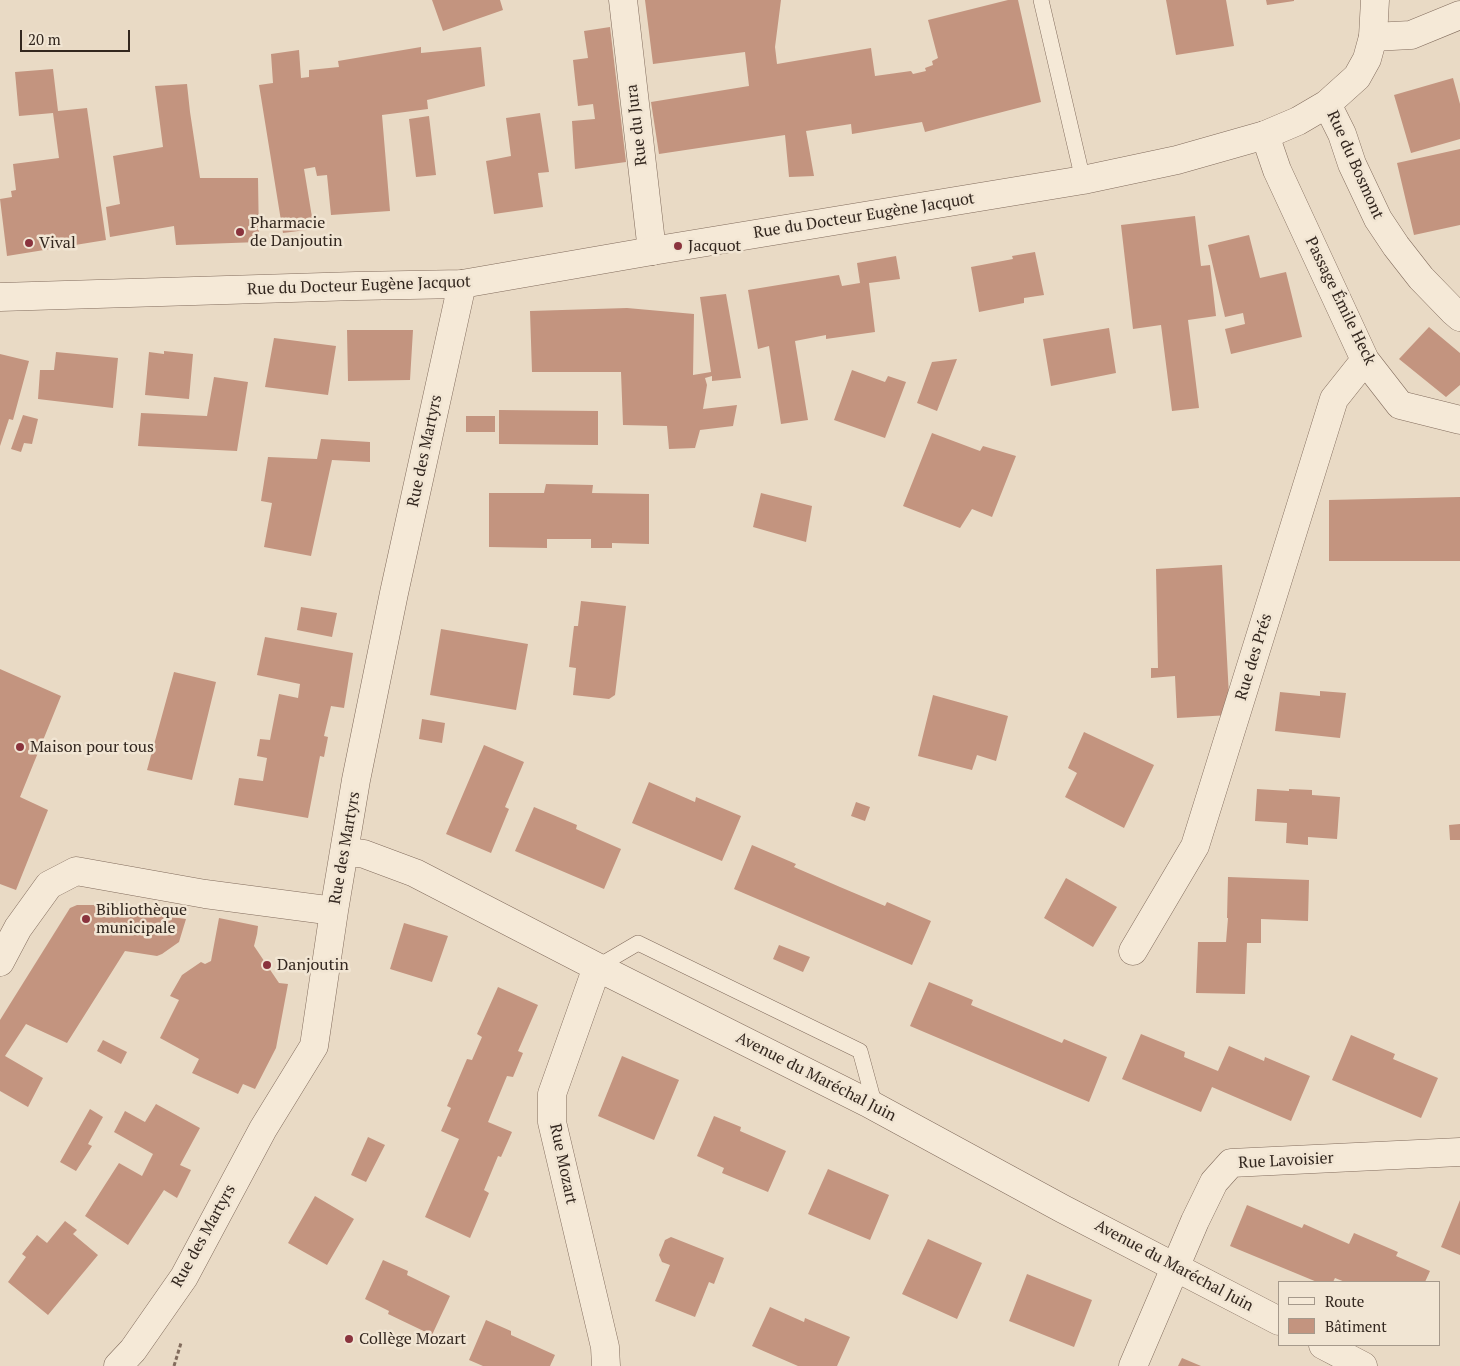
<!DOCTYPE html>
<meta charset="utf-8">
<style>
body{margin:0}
#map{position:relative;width:1460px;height:1366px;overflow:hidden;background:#e9dac5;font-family:"PT Serif",serif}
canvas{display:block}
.legend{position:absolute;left:1278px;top:1281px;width:162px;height:65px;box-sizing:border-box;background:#f1e5d3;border:1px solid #a5998b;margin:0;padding:6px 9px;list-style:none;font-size:15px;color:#33271f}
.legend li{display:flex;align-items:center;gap:10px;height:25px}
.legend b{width:25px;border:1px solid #a5998b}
.scale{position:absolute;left:20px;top:30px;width:110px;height:22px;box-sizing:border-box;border:2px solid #33271f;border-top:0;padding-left:6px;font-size:15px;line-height:18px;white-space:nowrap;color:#33271f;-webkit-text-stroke:4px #f1e5d3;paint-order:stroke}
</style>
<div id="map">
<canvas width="1460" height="1366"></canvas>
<ul class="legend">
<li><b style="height:6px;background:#f5e9d7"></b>Route</li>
<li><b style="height:14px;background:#c3947f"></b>Bâtiment</li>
</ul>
<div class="scale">20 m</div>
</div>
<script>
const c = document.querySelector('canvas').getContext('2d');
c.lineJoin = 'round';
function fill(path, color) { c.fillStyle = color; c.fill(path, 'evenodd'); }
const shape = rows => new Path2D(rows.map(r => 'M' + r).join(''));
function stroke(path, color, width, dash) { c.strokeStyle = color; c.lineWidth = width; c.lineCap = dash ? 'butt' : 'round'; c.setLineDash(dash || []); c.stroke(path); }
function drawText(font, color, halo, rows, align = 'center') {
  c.font = font + ' "PT Serif",serif'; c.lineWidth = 5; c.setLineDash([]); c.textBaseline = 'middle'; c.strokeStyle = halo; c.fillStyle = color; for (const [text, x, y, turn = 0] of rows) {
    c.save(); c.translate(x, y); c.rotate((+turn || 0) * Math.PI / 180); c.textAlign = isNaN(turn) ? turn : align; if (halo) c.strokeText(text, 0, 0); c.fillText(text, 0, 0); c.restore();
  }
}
const building = shape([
 [432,0,500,0,503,10,443,31],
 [645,0,781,0,775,47,777,64,871,48,875,76,911,71,913,74,926,71,925,68,933,65,932,61,938,58,928,20,1008,0,1018,0,1041,102,925,132,922,122,852,134,851,124,806,131,814,176,789,177,785,135,659,154,651,102,749,86,745,52,653,64],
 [1166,0,1226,0,1234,46,1176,55],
 [1266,0,1294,0,1294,1,1267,5],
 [610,27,626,162,575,169,572,121,595,119,593,104,578,106,573,60,588,58,584,31],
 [421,47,421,53,481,47,485,86,427,100,428,109,382,115,390,211,331,215,327,175,317,176,315,167,304,169,314,229,283,233,259,85,273,83,271,54,299,50,301,78,309,77,309,70,339,67,338,61],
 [53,69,58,111,87,108,106,240,7,256,0,199,12,197,11,191,16,190,13,164,59,158,53,113,19,116,15,72],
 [1453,78,1460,104,1460,139,1411,153,1394,95],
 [187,84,190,112,200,178,258,178,259,242,176,245,174,226,110,237,106,207,120,204,113,156,163,147,155,86],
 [540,113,549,172,538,173,543,207,494,214,486,161,511,156,506,118],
 [429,116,436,175,416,177,409,119],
 [1460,149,1460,225,1414,235,1397,163],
 [1195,216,1201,266,1210,265,1216,316,1188,320,1199,408,1172,411,1161,325,1133,329,1121,225],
 [1249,235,1260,278,1286,272,1302,337,1231,354,1225,329,1245,324,1243,313,1225,317,1208,245],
 [1035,252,1044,295,1024,298,1024,303,979,312,971,267,1013,259,1012,256],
 [896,256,900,279,869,283,875,332,826,339,826,335,795,341,808,420,781,424,769,346,758,349,748,290,839,275,842,286,860,283,857,263],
 [726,294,741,378,712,381,712,376,705,378,707,385,703,409,737,405,733,426,700,430,695,448,669,449,667,426,623,425,621,372,532,372,530,311,627,308,694,314,693,375,711,372,700,297],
 [1429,327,1460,353,1460,385,1446,397,1399,359],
 [1109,328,1116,373,1051,386,1043,339],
 [347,330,413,330,410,380,348,381],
 [274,338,336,346,328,395,265,387],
 [164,351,193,354,189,399,145,395,149,352,164,354],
 [56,352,118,358,113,408,38,399,40,370,54,370],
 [0,354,29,361,13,420,9,419,0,446],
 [957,359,937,411,917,403,932,362],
 [852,370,885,382,888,376,906,382,885,438,834,420],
 [214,377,248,382,237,451,138,446,141,413,207,416],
 [499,410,598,411,598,445,499,444],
 [23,415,38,419,32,444,24,443,21,452,11,449],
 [466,416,495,416,495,432,466,432],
 [932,433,980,451,983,446,1016,456,992,517,972,509,960,528,903,506],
 [321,439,370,442,370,462,332,460,311,556,264,547,272,503,261,501,268,457,317,459],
 [546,484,593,485,592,493,649,494,649,544,612,543,612,548,591,548,591,539,547,539,547,548,489,547,489,493,544,493],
 [761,493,812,506,806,542,753,527],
 [1460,497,1460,561,1329,561,1329,500],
 [1222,565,1230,715,1177,718,1175,676,1151,678,1151,668,1158,668,1156,569],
 [581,601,626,606,615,695,609,699,573,695,576,668,569,667,574,626,578,626],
 [301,607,337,613,332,637,297,630],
 [441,629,528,644,516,710,430,695],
 [265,637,353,653,344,708,331,706,324,736,328,737,324,757,320,756,308,818,234,805,239,778,263,781,267,758,257,756,260,739,270,740,279,694,298,698,300,684,257,675],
 [0,669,61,696,20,797,48,810,16,890,0,884],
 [174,672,216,682,192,780,147,770],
 [1320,691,1346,693,1340,738,1275,731,1280,692,1320,696],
 [933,695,1008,716,996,761,977,755,972,770,918,756],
 [422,719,445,723,442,743,419,739],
 [1084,732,1154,765,1124,828,1065,797,1077,773,1068,768],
 [484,745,524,762,505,807,509,809,491,853,446,834],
 [649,782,695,802,696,797,741,816,722,861,632,823],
 [1257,789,1289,791,1289,789,1312,790,1312,795,1340,797,1337,839,1308,837,1308,845,1286,843,1287,823,1255,821],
 [856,802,870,807,865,821,851,816],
 [534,807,577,825,576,829,621,849,604,889,515,851],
 [1460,824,1460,840,1450,840,1449,825],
 [752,845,796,864,794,867,840,887,885,906,887,902,931,921,912,965,734,889],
 [1228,877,1309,880,1308,921,1261,919,1261,943,1247,943,1245,994,1196,993,1198,942,1226,942,1228,918,1227,918],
 [1066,878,1117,907,1093,947,1044,918],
 [77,905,97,905,121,910,186,919,179,942,162,954,157,956,125,951,67,1043,26,1024,5,1056,43,1078,28,1107,0,1091,0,1020,70,908],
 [219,918,258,926,257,934,254,946,279,983,288,984,276,1048,255,1089,243,1084,238,1094,192,1073,199,1059,160,1038,179,1000,170,996,182,975,201,962,205,964,211,961],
 [404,923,448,936,432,982,390,969],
 [779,945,810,957,803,972,773,959],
 [929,982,973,1000,971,1005,1062,1043,1064,1039,1107,1057,1089,1102,910,1026],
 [498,987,538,1005,518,1051,523,1053,513,1077,507,1076,488,1122,512,1132,501,1157,498,1156,484,1190,489,1193,470,1238,425,1217,459,1139,441,1131,451,1108,447,1106,467,1059,472,1060,482,1037,477,1034],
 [1141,1034,1185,1052,1184,1057,1218,1071,1229,1046,1264,1061,1265,1057,1310,1076,1291,1121,1212,1087,1201,1112,1122,1079],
 [1351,1035,1395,1054,1393,1059,1438,1078,1421,1118,1332,1080],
 [103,1040,127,1052,121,1064,97,1051],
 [622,1056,679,1080,654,1140,598,1116],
 [156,1104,200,1128,180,1165,191,1170,177,1198,164,1190,128,1245,85,1216,119,1163,142,1176,153,1154,114,1132,125,1111,145,1122],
 [90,1109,103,1117,88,1144,92,1146,76,1171,60,1162],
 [714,1116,741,1127,740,1131,786,1151,768,1192,722,1173,724,1168,697,1156],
 [368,1137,385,1145,366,1182,351,1175],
 [828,1169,889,1195,870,1240,808,1214],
 [315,1196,354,1219,327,1265,288,1243],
 [1460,1200,1460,1255,1441,1247],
 [1247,1205,1302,1228,1304,1224,1349,1244,1354,1233,1398,1252,1396,1256,1430,1271,1425,1282,1345,1282,1335,1278,1333,1282,1317,1282,1230,1246],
 [65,1221,77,1230,73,1234,98,1255,48,1315,8,1282,26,1257,22,1254,37,1235,47,1243],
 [671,1237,724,1258,714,1284,709,1282,695,1317,655,1301,670,1265,662,1262,659,1255,665,1240],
 [928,1239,982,1263,957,1319,902,1294],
 [383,1260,408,1271,407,1275,450,1296,432,1335,388,1314,389,1311,365,1299],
 [1027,1274,1092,1300,1074,1347,1009,1321],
 [770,1307,804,1322,805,1318,850,1337,837,1366,798,1366,752,1346],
 [486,1320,511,1331,511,1335,555,1355,550,1366,483,1366,469,1360],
 [1182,1358,1201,1366,1178,1366]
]);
const path = shape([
 [174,1366,181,1343]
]);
const service = shape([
 [1041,0,1083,180],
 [597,967,638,943,860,1051,875,1106]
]);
const minor = shape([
 [623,0,652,251],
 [1373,37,1411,35,1460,15],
 [1265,135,1277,170,1365,360,1400,405,1460,420],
 [345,851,364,854,415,873,597,967,868,1103,1063,1209,1279,1321],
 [1133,951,1195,846,1334,399,1365,360],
 [0,962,18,928,49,885,76,871,205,894,334,911],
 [597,967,552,1094,552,1122,605,1347,606,1366],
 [1323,1345,1363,1366],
 [118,1366,133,1350,184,1277,263,1129,314,1046,334,911,356,780,394,593,462,284],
 [1133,1366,1195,1221,1214,1182,1231,1163,1460,1152]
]);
const tertiary = shape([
 [1327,104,1342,134,1352,164,1378,219,1396,246,1421,278,1453,311,1460,317],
 [0,297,356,286,462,284,652,251,1083,180,1177,160,1265,135,1298,121,1327,104,1357,77,1367,59,1373,37,1375,0]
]);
const markers = [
 [240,232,5,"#8a333d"],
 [29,243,5,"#8a333d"],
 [678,246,5,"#8a333d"],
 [20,747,5,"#8a333d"],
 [86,919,5,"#8a333d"],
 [267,965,5,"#8a333d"],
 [349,1339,5,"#8a333d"]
];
const streetNames = [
 ["Rue du Jura",637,125,-97],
 ["Rue du Bosmont",1355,165,66],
 ["Rue du Docteur Eugène Jacquot",864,216,-9],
 ["Rue du Docteur Eugène Jacquot",359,286,-2],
 ["Passage Émile Heck",1340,301,64],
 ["Rue des Martyrs",425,451,-78],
 ["Rue des Prés",1254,657,-73],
 ["Rue des Martyrs",345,848,-80],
 ["Avenue du Maréchal Juin",816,1077,27],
 ["Rue Lavoisier",1286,1161,-3],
 ["Rue Mozart",563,1164,78],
 ["Rue des Martyrs",204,1236,-61],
 ["Avenue du Maréchal Juin",1174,1266,28]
];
const poiNames = [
 ["Pharmacie",250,223],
 ["de Danjoutin",250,241],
 ["Vival",39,243],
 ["Jacquot",688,246],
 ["Maison pour tous",30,747],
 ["Bibliothèque",96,910],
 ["municipale",96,928],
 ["Danjoutin",277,965],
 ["Collège Mozart",359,1339]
];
fill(building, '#c3947f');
stroke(service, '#826c5d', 16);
stroke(minor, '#826c5d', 29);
stroke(tertiary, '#826c5d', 29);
stroke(path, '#826c5d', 3, [4, 2.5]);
stroke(service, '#f5e9d7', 15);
stroke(minor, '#f5e9d7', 28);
stroke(tertiary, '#f5e9d7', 28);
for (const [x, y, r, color] of markers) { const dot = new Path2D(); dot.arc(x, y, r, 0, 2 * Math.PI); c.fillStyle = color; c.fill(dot); stroke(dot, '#f1e5d3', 2); }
drawText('16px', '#33271f', '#f1e5d3', streetNames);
drawText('16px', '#33271f', '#f1e5d3', poiNames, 'left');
</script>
